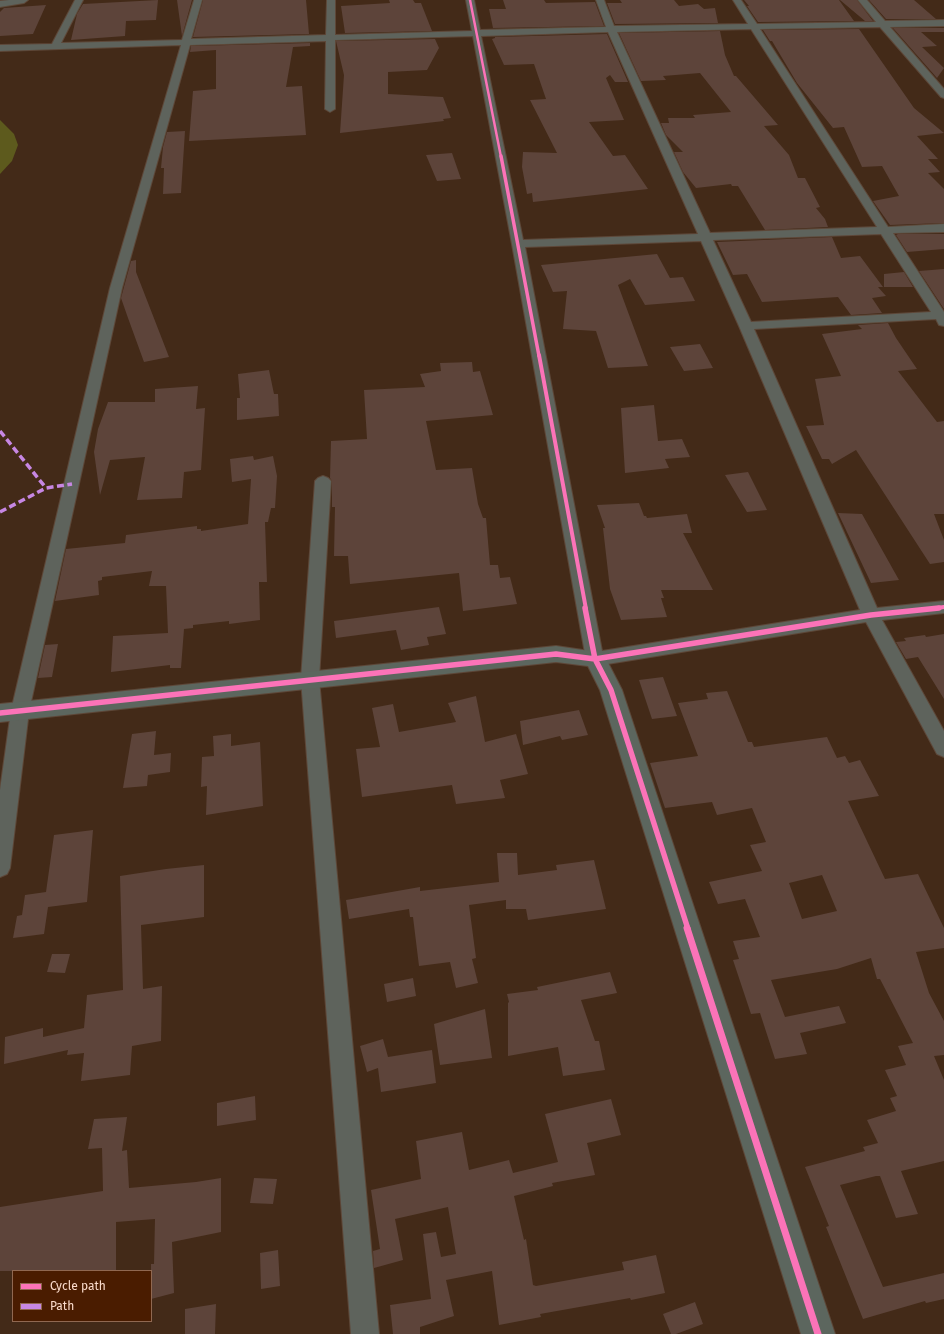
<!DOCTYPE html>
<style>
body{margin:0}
#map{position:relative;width:944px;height:1334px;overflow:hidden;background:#432a18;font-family:"Fira Sans",sans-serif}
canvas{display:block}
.legend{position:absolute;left:12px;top:1270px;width:140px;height:52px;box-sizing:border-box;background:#4a1c00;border:1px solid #906851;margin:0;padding:5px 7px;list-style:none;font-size:12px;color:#fadbcb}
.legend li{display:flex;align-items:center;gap:8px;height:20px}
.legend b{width:20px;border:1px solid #906851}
</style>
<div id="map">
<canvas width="944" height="1334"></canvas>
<ul class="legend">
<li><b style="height:5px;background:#fb73b8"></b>Cycle path</li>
<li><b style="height:5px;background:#c787e3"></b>Path</li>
</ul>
</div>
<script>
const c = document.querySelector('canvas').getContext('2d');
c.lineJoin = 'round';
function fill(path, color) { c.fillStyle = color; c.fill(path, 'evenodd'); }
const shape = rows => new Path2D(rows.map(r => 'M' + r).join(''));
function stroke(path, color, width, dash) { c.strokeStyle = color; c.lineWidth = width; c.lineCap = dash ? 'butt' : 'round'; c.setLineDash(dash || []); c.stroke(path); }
const green = shape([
 [0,120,14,134,18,145,12,161,0,174]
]);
const building = shape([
 [158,0,156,20,126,21,125,36,71,40,77,14,83,4],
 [177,0,192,0,182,36],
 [203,0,306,0,309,34,193,37],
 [389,0,413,0,415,3,421,3,432,31,345,33,341,6,390,3],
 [503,0,544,0,546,3,595,2,604,26,493,28,489,9,506,9],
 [620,0,674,0,679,6,698,4,704,9,715,8,718,23,615,24,607,3,622,3],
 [744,0,839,0,854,21,758,22,747,6,749,6],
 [840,0,857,0,873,21,865,21],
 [869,0,914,0,936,19,886,19],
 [46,5,33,34,0,36,0,12,4,8],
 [893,28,944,28,944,32,921,32,937,46,922,47,944,68,937,78],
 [859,29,914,108,944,133,917,136,938,159,928,159,940,172,928,173,944,189,944,223,890,225,873,201,899,196,882,166,862,167,844,127,833,128,797,83,772,41,770,41,763,30],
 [720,31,725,55,734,76,736,76,778,125,764,126,789,155,798,178,805,178,820,207,816,208,825,219,828,227,765,230,738,186,732,186,731,184,696,188,683,172,674,152,683,152,666,135,661,123,669,123,668,118,695,118,693,115,731,112,700,73,663,76,666,80,641,81,619,33],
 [607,34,628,82,615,82,610,75,606,78,624,120,589,122,613,156,625,155,648,189,533,202,532,193,527,194,522,167,523,152,557,153,530,100,546,99,534,64,504,65,492,39,495,38,495,37],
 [435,39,439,48,427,70,388,72,388,94,443,97,451,118,443,119,444,121,340,133,344,75,336,41],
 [310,43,310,46,293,47,286,87,302,86,306,135,189,141,193,91,216,89,216,50,190,52,191,46],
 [185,131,181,193,163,194,164,168,161,168,163,147,167,132],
 [452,153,461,179,437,181,426,155],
 [898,234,944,234,944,249,907,252,896,235],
 [832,237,841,258,860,256,883,287,878,287,886,296,872,298,882,313,851,315,838,297,762,302,747,274,733,275,717,242],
 [657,254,670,278,683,277,695,301,645,305,630,279,618,285,648,366,608,368,596,331,563,329,567,291,553,292,541,265],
 [136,260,136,272,169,357,144,362,128,318,121,298,131,261],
 [944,269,944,309,919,271],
 [904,272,913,287,884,287,884,274],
 [888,323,896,338,917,369,898,371,937,422,944,421,944,514,934,514,944,540,944,562,930,564,856,450,832,464,829,459,822,459,806,426,824,425,815,379,841,376,822,334,862,329,858,325],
 [700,344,713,368,684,371,670,347],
 [472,362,473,372,480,371,493,415,426,421,436,470,472,468,478,504,483,518,486,518,490,565,498,565,500,578,510,577,517,604,463,611,459,573,350,584,348,556,334,556,335,507,332,507,332,481,330,478,331,441,367,439,364,390,425,387,420,374,441,371,440,363],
 [269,370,274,394,278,394,279,416,237,420,237,398,240,398,238,374],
 [198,386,196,409,205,408,201,470,184,472,182,498,137,500,145,457,110,460,100,495,94,452,98,429,108,402,155,402,155,389],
 [654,405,658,441,682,439,690,457,665,459,669,468,625,473,621,408],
 [253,456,254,460,273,456,277,476,275,508,271,508,268,522,265,522,267,582,259,582,260,620,229,624,229,621,193,625,193,628,184,629,181,668,170,668,170,665,111,672,113,636,168,633,166,586,149,586,152,571,102,577,102,580,98,581,99,595,55,601,66,549,125,543,126,535,197,526,197,529,201,529,201,531,248,524,251,479,232,482,230,459],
 [748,472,767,510,747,512,725,475],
 [639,503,644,516,646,516,647,518,687,514,692,533,683,533,713,590,661,590,664,598,661,598,667,617,621,620,610,589,603,528,605,528,597,505],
 [838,513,862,514,899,580,871,583],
 [439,607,446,634,427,637,429,645,401,650,396,630,336,638,334,621],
 [944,634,944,699,918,657,906,659,896,642,906,641,904,638,925,635,926,637],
 [58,644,52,677,38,678,45,645],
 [663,677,677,716,652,719,639,680],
 [727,691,748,742,752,742,754,747,827,737,837,758,845,756,849,763,860,760,879,796,848,801,885,879,918,874,944,928,944,948,916,952,929,993,944,1021,944,1055,934,1056,944,1080,944,1161,901,1171,918,1214,896,1218,880,1176,876,1176,840,1185,883,1287,944,1273,944,1299,926,1303,925,1301,863,1319,826,1227,829,1226,805,1167,865,1151,863,1147,878,1143,867,1120,896,1111,890,1098,897,1096,885,1070,906,1065,898,1046,913,1043,880,979,877,979,871,958,837,969,771,980,785,1017,839,1006,846,1023,800,1033,807,1054,775,1059,760,1013,751,1014,733,960,739,959,733,941,760,937,745,899,718,904,709,882,762,871,750,845,766,842,752,808,717,815,712,802,665,808,650,763,698,756,678,703,708,699,706,693],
 [822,875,837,911,802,919,789,883],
 [476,696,485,742,516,734,528,774,500,780,505,798,456,804,452,785,362,797,356,749,380,747,372,708,393,704,399,732,456,722,448,703],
 [579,710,588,735,562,740,560,736,523,745,520,721],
 [156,731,154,755,171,753,170,772,148,775,147,786,123,788,132,734],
 [231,734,231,746,260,742,263,806,206,815,207,786,201,787,202,757,214,756,213,736],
 [93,830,87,902,48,907,44,934,13,938,17,916,22,915,25,895,46,892,54,835],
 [497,853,517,853,518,875,557,870,556,865,594,860,606,909,528,920,526,909,506,909,506,900,469,905,476,958,472,959,478,983,456,988,450,962,419,966,413,917,410,917,409,909,349,919,346,900,420,887,420,891,499,882],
 [204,865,204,917,141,925,143,989,162,986,161,1041,132,1046,130,1075,81,1081,84,1053,67,1055,68,1050,4,1064,5,1037,43,1028,43,1037,84,1028,87,995,123,990,120,876,166,869],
 [52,954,70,954,65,973,47,972],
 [610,972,617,993,581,1000,595,1041,599,1041,605,1070,563,1076,558,1047,508,1056,508,1003,509,1002,507,994,538,990,537,987],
 [413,978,416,996,387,1002,384,984],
 [485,1009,492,1058,440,1065,434,1024],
 [383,1039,388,1057,432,1050,436,1083,381,1092,378,1068,367,1072,360,1046],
 [255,1096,256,1120,217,1126,217,1103],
 [611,1099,621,1135,587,1143,595,1175,552,1183,553,1186,514,1196,524,1240,526,1239,533,1285,536,1286,624,1270,622,1262,656,1255,665,1293,631,1300,630,1298,540,1314,541,1317,499,1325,492,1271,446,1280,454,1316,420,1327,420,1334,393,1334,390,1305,431,1299,423,1234,436,1232,441,1257,456,1254,448,1207,395,1219,403,1260,374,1268,373,1251,380,1249,371,1190,421,1179,416,1141,462,1132,469,1170,509,1160,513,1173,558,1162,545,1114],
 [127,1117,122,1151,127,1150,129,1188,196,1182,221,1178,221,1232,172,1242,174,1293,151,1299,151,1264,154,1264,155,1219,116,1222,116,1271,0,1271,0,1207,103,1191,102,1148,88,1149,94,1119],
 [254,1178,277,1179,273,1204,250,1203],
 [278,1250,280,1286,261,1289,260,1253],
 [695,1302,703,1324,676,1334,671,1334,663,1314],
 [216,1304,215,1334,185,1334,185,1309]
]);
const street = shape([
 [9,0,28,0,24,3,0,7,0,1,9,0],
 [75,0,83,0,61,43,182,40,194,0,202,0,191,39,326,35,327,0,335,0,335,35,472,31,466,0,474,0,480,30,606,27,596,0,604,0,614,26,748,24,733,0,741,0,757,24,876,22,858,0,867,0,885,21,944,20,944,26,890,27,944,89,944,98,941,97,880,27,760,29,888,227,944,224,944,232,893,233,944,312,944,326,939,325,936,319,754,329,877,608,944,601,944,613,882,620,944,731,944,757,937,754,866,622,595,666,589,664,586,659,512,244,473,36,335,40,335,109,330,112,325,109,326,41,190,45,122,288,29,711,10,868,7,874,0,877,0,790,11,711,110,288,181,45,0,51,0,45,52,44,75,0],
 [751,29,877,227,710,233,617,32,751,29],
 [608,32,698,234,523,240,481,36,608,32],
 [881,234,931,312,751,322,713,240,881,234],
 [701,241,739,326,860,610,602,651,525,247,701,241],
 [323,476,328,478,331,481,319,679,379,1334,351,1334,301,679,315,481,318,478,323,476]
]);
const secondary = shape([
 [556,646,603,653,622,690,835,1334,801,1334,600,690,588,666,556,662,0,722,0,704,556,646]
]);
const quiet = shape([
 [0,431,46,488],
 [0,512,46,488,72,484]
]);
const cyclewayFar4 = shape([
 [470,0,501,157]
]);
const cyclewayFar3 = shape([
 [501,156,539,356]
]);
const cyclewayFar2 = shape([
 [539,355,586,609],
 [930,609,944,607]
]);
const cyclewayFar1 = shape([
 [585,608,595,659,871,615,939,608],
 [0,713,556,654,595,659,611,690,688,929]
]);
const cycleway = shape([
 [687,928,818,1334]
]);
fill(green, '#5d5a1d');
fill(building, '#5d443a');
stroke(street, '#5d4738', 2);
stroke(secondary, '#5d4738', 2);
fill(street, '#5e635c');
fill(secondary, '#5c665e');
stroke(quiet, '#c787e3', 3.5, [7, 3.5]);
stroke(cyclewayFar4, '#fb73b8', 2.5);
stroke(cyclewayFar3, '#fb73b8', 3.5);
stroke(cyclewayFar2, '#fb73b8', 4);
stroke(cyclewayFar1, '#fb73b8', 5.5);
stroke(cycleway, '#fb73b8', 7);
</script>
